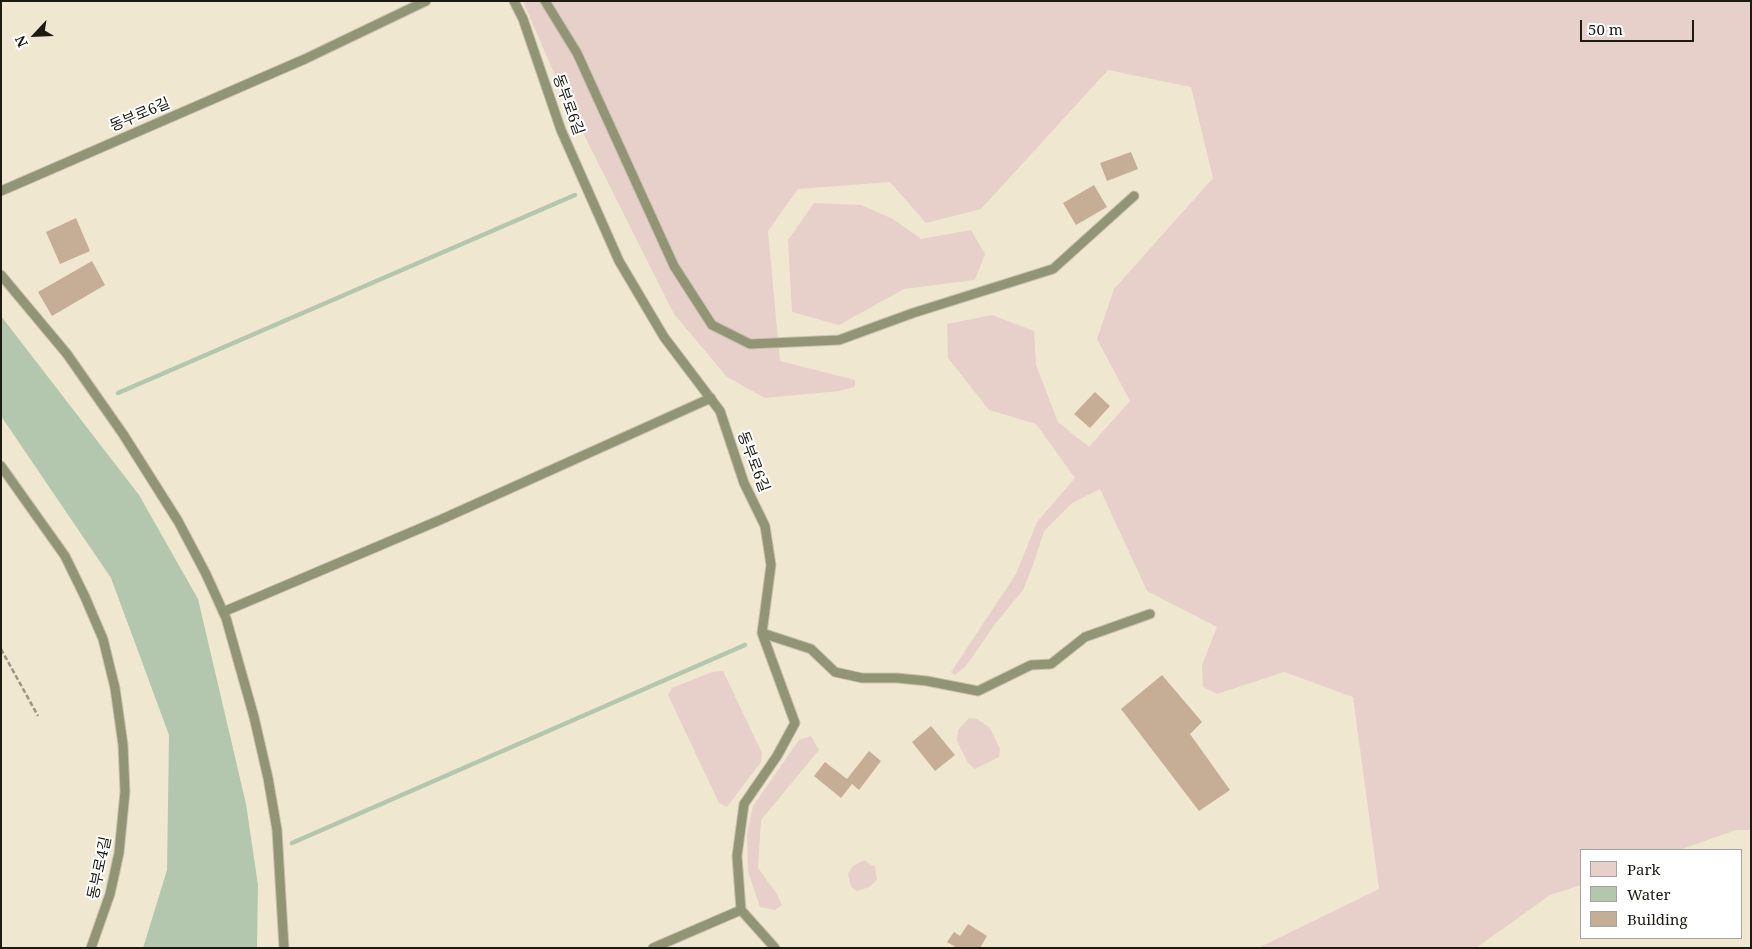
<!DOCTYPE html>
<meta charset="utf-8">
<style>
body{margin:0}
#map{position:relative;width:1752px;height:949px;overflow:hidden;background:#f0e7d0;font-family:"Noto Serif",serif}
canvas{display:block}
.frame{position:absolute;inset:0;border:2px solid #1d1a12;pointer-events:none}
.legend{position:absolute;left:1580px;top:849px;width:162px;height:90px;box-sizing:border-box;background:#fff;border:1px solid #a5a3a0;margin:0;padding:6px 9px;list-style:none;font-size:15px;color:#1d1a12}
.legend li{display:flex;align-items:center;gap:10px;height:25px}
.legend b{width:25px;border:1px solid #a5a3a0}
.north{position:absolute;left:10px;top:10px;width:50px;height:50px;-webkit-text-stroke:4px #fff;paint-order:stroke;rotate:245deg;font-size:14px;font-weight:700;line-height:20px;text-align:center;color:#1d1a12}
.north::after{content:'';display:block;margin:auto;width:18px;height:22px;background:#1d1a12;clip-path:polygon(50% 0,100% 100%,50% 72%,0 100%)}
.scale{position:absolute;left:1580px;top:20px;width:114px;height:22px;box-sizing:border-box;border:2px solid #1d1a12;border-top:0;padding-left:6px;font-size:15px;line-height:18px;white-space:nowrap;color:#1d1a12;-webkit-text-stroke:4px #fff;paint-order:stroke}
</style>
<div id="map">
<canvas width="1752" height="949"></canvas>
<div class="frame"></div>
<ul class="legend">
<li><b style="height:14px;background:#e6d0c9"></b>Park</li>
<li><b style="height:14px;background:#b2c7ad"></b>Water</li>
<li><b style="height:14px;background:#c6ad96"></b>Building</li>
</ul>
<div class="north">N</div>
<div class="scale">50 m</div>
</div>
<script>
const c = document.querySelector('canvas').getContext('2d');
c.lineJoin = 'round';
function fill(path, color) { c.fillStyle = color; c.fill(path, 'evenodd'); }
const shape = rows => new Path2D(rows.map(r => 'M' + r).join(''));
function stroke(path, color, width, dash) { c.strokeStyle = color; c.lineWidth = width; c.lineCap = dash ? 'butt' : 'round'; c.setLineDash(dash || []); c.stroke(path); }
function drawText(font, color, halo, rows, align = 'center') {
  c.font = font + ' "Noto Serif","Noto Sans KR",serif'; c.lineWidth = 4; c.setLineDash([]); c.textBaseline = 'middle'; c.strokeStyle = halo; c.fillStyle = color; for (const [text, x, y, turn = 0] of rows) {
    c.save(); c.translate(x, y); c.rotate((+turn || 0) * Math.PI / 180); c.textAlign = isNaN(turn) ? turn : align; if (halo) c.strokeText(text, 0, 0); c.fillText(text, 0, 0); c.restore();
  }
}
const green = shape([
 [523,1,1751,1,1751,830,1736,830,1679,850,1581,850,1581,885,1550,895,1476,948,1258,948,1379,889,1353,697,1284,672,1217,694,1203,687,1202,665,1217,627,1147,591,1100,489,1072,503,1044,531,1033,565,1023,590,995,624,966,666,955,675,951,672,1016,574,1037,522,1075,478,1036,424,989,410,948,358,947,324,992,315,1034,331,1036,365,1058,422,1089,447,1130,401,1097,339,1114,289,1213,178,1191,87,1108,70,981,209,926,223,890,182,798,189,768,231,780,361,855,380,855,387,839,391,765,398,727,377,674,314,559,85],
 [814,203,861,205,893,219,921,239,971,230,985,254,975,280,904,289,839,325,792,312,788,240],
 [723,671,762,753,761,762,727,807,719,803,668,695,672,688,712,672],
 [969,718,977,719,990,728,1000,749,999,757,975,769,968,763,957,741,958,730],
 [811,736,819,750,761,820,758,868,777,894,782,905,775,910,760,907,748,871,747,834,753,806,799,740],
 [864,860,875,867,877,880,869,887,857,891,851,887,848,874,853,866]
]);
const water = shape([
 [1,316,139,495,198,599,246,804,258,885,257,948,143,948,167,870,169,735,111,578,1,416]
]);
const stream = shape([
 [118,393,575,195],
 [292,843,745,645]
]);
const building = shape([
 [1131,152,1138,169,1107,181,1100,163],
 [1094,185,1107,207,1076,225,1063,203],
 [76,218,90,251,60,264,46,232],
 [92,261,105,285,52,316,38,292],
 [1095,392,1110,406,1090,428,1074,414],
 [1162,675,1202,722,1190,734,1230,790,1199,811,1121,709],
 [931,726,955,755,935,771,912,742],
 [869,751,881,761,859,790,852,784,841,798,814,776,825,762,847,779],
 [968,924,987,936,980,948,957,948,947,942,954,932,960,936]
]);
const path = shape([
 [1,649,38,716]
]);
const lane = shape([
 [514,1,523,19,561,130,619,261,664,337,720,411,744,483,765,526,771,565,762,633,795,723,777,756,744,804,737,856,741,910,775,948],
 [545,1,577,53,674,266,712,325,750,344,839,340,913,313,1053,269,1134,196],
 [1,191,305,59,426,1],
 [1,275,67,354,123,434,178,521,206,574,226,618,254,717,268,778,277,830,284,948],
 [1,466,65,556,85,597,103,639,115,688,123,745,125,792,119,853,110,894,91,948],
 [223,612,440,520,711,398],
 [762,633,811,649,835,672,862,678,897,678,927,681,978,691,1031,665,1051,664,1085,637,1150,614],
 [653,948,741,910]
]);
const streetNames = [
 ["동부로6길",568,105,70],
 ["동부로6길",140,115,-23],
 ["동부로6길",753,462,69],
 ["동부로4길",100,868,-78]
];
fill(green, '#e6d0c9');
fill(water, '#b2c7ad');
stroke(stream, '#b2c7ad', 4.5);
fill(building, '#c6ad96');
stroke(lane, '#cac2ae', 11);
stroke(path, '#9c9584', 2.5, [5, 2.5]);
stroke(lane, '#919575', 9);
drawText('15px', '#1d1a12', '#fff', streetNames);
</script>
